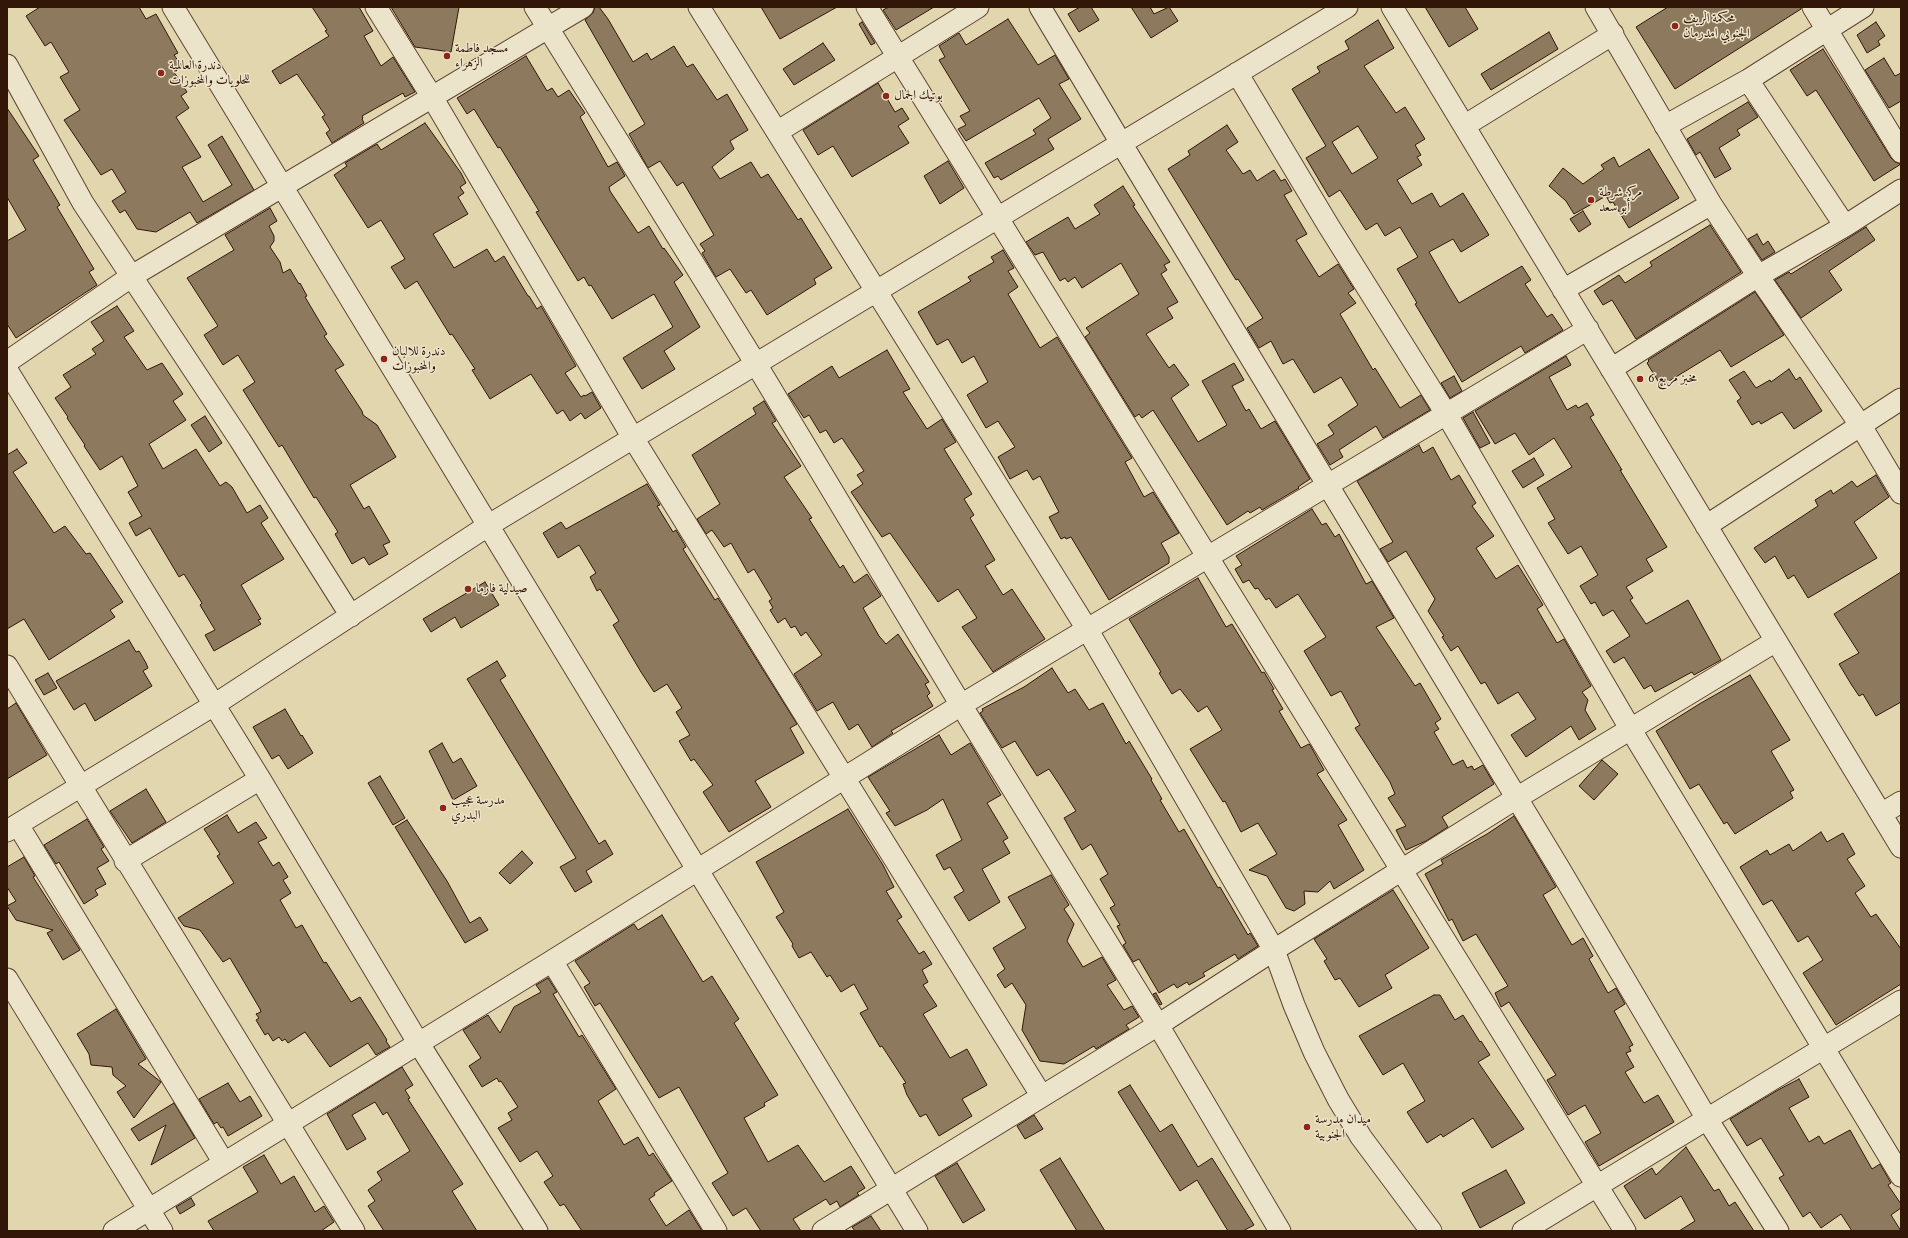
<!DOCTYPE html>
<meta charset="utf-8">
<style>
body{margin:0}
#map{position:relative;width:1908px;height:1238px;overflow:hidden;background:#e1d6ae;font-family:"IM FELL Double Pica",serif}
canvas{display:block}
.frame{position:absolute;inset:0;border:8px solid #321608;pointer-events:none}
</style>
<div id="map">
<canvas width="1908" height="1238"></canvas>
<div class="frame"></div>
</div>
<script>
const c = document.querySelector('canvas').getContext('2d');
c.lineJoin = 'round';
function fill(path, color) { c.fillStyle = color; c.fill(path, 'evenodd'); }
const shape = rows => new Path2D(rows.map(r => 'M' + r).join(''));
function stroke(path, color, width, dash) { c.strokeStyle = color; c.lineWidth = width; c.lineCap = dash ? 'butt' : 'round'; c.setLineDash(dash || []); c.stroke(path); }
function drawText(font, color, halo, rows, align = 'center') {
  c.font = font + ' "IM FELL Double Pica",Amiri,serif'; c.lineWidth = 3; c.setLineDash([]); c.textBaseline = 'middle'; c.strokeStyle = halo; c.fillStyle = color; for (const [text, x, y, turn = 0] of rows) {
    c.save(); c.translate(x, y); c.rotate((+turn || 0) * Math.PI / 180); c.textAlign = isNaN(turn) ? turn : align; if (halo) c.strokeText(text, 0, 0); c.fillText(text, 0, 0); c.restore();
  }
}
const building = shape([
 [40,7,139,7,146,19,156,14,178,53,174,55,182,66,174,72,187,92,181,96,189,108,176,117,201,157,182,167,203,202,232,185,208,145,222,136,254,190,197,223,190,212,156,232,137,229,125,210,120,213,112,201,126,192,112,169,101,175,64,120,80,110,60,77,69,72,51,42,45,46,26,16,40,7],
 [312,7,359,7,373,31,364,36,381,66,393,57,415,92,405,97,403,93,362,116,363,118,362,119,364,123,332,143,326,133,330,130,322,117,325,115,297,74,280,84,272,71,329,36,325,31,327,30,312,7],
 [391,7,459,7,451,52,415,47,391,7],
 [595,7,599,7,608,19,633,62,647,53,651,60,674,46,687,67,693,64,717,100,727,94,748,130,730,141,734,149,712,167,720,179,751,162,761,178,768,174,798,220,801,218,832,268,814,279,816,284,767,315,751,290,746,293,730,269,716,277,702,253,705,251,700,244,714,235,683,182,677,186,660,161,648,168,629,134,645,124,585,20,593,13,595,7],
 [761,7,837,7,780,39,761,7],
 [889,7,934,7,896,30,883,10,889,7],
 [1080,7,1091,7,1099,20,1079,32,1068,14,1080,7],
 [1131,7,1150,7,1154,14,1169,7,1178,21,1151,38,1131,7],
 [1425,7,1465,7,1478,29,1449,47,1425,7],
 [1668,7,1801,7,1801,9,1675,89,1636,27,1668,7],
 [1008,19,1038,65,1055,55,1069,79,1059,84,1081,119,1048,139,1054,149,1001,180,998,176,994,178,985,163,1036,134,1033,130,1051,118,1039,98,966,141,958,129,966,125,960,116,970,111,939,60,945,57,939,46,959,33,966,45,1008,19],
 [1378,20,1394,48,1364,66,1396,113,1405,107,1425,139,1415,145,1421,155,1417,157,1422,165,1397,180,1412,204,1432,193,1440,207,1463,193,1489,235,1461,252,1453,239,1429,252,1447,283,1459,303,1522,266,1531,280,1525,284,1547,317,1552,314,1563,330,1525,353,1521,346,1462,382,1415,304,1417,303,1397,269,1418,257,1400,227,1385,236,1377,223,1366,230,1340,190,1329,197,1306,158,1326,146,1292,89,1320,72,1317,67,1349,49,1345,41,1378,20],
 [1358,126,1378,158,1352,174,1332,142,1358,126],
 [862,22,875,43,871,45,859,24,862,22],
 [1876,22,1885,36,1878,41,1880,45,1867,53,1857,35,1876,22],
 [1549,32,1558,49,1491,90,1481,74,1549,32],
 [823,43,835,60,794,85,783,69,823,43],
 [1823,49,1891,158,1895,162,1901,164,1874,181,1816,90,1807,96,1790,70,1823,49],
 [526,56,547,91,552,88,558,97,569,90,585,113,580,117,608,167,617,162,625,176,609,187,610,191,638,233,649,226,663,249,664,248,683,275,674,282,700,327,664,351,675,369,642,389,623,358,673,327,654,294,612,319,591,285,589,286,584,277,578,281,536,212,539,211,500,147,498,148,474,109,467,114,457,98,526,56],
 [1884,58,1895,76,1901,73,1901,101,1889,108,1865,70,1884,58],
 [878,83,895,112,902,108,909,119,898,126,909,143,852,177,833,146,818,155,803,130,878,83],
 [1748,102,1758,117,1737,130,1740,135,1719,148,1731,169,1715,178,1700,152,1696,155,1687,139,1748,102],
 [7,108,39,156,33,160,60,205,57,207,94,269,89,272,97,285,16,338,7,324,7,241,26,230,7,197,7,108],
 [425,123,461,173,466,183,460,187,464,193,458,197,468,214,433,234,454,268,487,249,495,262,504,256,528,296,529,296,537,309,541,306,576,366,565,373,581,397,584,395,585,396,592,392,601,408,585,419,581,413,570,421,563,410,557,414,531,374,490,399,472,370,475,369,452,334,450,335,417,281,405,289,391,267,405,259,381,220,368,228,334,175,347,166,345,163,377,144,381,150,425,123],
 [1227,125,1238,142,1226,150,1243,174,1250,170,1257,181,1274,170,1281,181,1285,179,1292,191,1284,195,1307,234,1296,240,1319,277,1338,264,1354,289,1348,293,1356,303,1340,314,1373,370,1375,368,1400,408,1421,395,1430,410,1383,438,1376,426,1339,450,1343,457,1330,465,1317,444,1334,434,1328,425,1358,405,1341,377,1314,393,1293,359,1283,364,1271,341,1259,348,1247,328,1263,318,1238,279,1236,280,1168,169,1190,155,1188,151,1227,125],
 [1649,149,1679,198,1629,228,1613,202,1610,203,1606,196,1574,214,1566,201,1549,186,1563,168,1583,184,1604,169,1601,165,1614,157,1619,167,1649,149],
 [948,161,964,188,940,204,924,176,948,161],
 [1123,186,1135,205,1133,206,1170,262,1164,265,1167,270,1161,274,1178,302,1167,308,1173,318,1146,334,1169,368,1174,364,1189,385,1171,398,1198,442,1227,425,1202,381,1234,363,1244,380,1232,386,1246,411,1249,409,1261,429,1275,421,1310,479,1298,487,1299,488,1262,510,1260,507,1250,513,1248,511,1227,525,1153,410,1142,418,1139,414,1135,417,1085,337,1090,333,1086,328,1139,294,1121,263,1082,288,1075,277,1068,282,1065,278,1060,281,1043,252,1035,255,1026,242,1068,217,1075,229,1100,214,1094,205,1123,186],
 [270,208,277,221,269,226,274,236,274,241,270,247,280,262,283,273,290,269,299,284,300,283,307,296,305,297,327,334,324,336,344,365,335,370,362,411,363,415,377,425,396,457,350,485,364,509,369,506,390,542,383,545,388,554,369,565,364,557,352,564,335,534,338,532,316,497,314,498,282,445,279,447,243,390,255,382,238,355,223,365,204,335,218,326,187,278,234,250,225,235,270,208],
 [1583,211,1591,224,1579,232,1570,219,1583,211],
 [1710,225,1741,272,1636,339,1612,300,1603,305,1594,291,1619,275,1625,283,1652,266,1650,262,1710,225],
 [1866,227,1875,240,1829,271,1842,290,1801,318,1775,280,1789,272,1791,274,1866,227],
 [1757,234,1763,245,1768,241,1775,252,1762,260,1748,239,1757,234],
 [1003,250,1014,268,1008,271,1018,287,1008,294,1040,348,1057,337,1132,458,1125,462,1144,497,1153,492,1179,533,1161,543,1169,557,1169,563,1109,600,1071,537,1066,539,1065,537,1061,539,1049,517,1059,512,1040,476,1033,480,1027,470,1010,479,998,457,1015,447,998,421,986,428,967,395,988,382,974,356,962,363,948,339,937,345,918,312,971,281,968,277,994,262,991,257,1003,250],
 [1755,292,1784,335,1731,367,1720,350,1661,386,1647,363,1649,361,1648,360,1755,292],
 [117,306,134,331,124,337,147,370,162,363,183,394,173,401,186,420,149,444,163,469,196,449,220,486,226,482,232,487,247,513,260,505,268,518,261,523,284,559,241,585,261,619,258,620,261,624,214,651,205,635,215,630,200,605,202,603,184,574,179,577,150,528,136,536,129,523,142,516,128,492,138,486,122,456,100,470,84,446,85,445,67,418,68,417,55,398,71,387,63,375,96,354,92,349,104,341,91,322,117,306],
 [887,350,910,389,903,392,927,429,942,419,956,442,944,449,972,494,964,499,974,515,970,518,995,560,985,566,1003,595,1012,589,1045,639,993,672,962,627,977,618,958,589,938,602,890,533,882,537,851,492,863,484,857,475,864,471,842,438,834,443,826,430,820,433,809,415,804,418,788,394,832,366,839,378,887,350],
 [1566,356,1571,365,1549,377,1567,410,1576,405,1578,408,1587,403,1594,415,1590,417,1622,470,1620,470,1667,547,1646,559,1653,571,1626,587,1633,598,1630,600,1646,624,1688,600,1721,660,1694,675,1692,672,1655,692,1651,685,1644,689,1624,657,1614,663,1606,651,1630,636,1613,610,1603,616,1595,602,1591,604,1580,586,1598,575,1581,546,1568,554,1548,523,1555,519,1537,488,1572,467,1554,438,1529,455,1515,433,1495,444,1475,411,1566,356],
 [1789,369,1796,380,1800,377,1822,411,1794,429,1782,412,1761,424,1759,421,1752,425,1737,401,1741,398,1729,380,1744,371,1756,388,1770,380,1771,382,1789,369],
 [1454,376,1462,391,1450,398,1441,383,1454,376],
 [764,401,776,421,772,423,801,466,784,477,812,518,809,519,840,568,843,565,854,583,867,574,881,596,863,608,879,636,886,644,898,634,929,682,925,684,930,693,927,696,933,706,891,731,893,733,872,747,858,724,849,730,833,702,817,711,794,674,822,655,806,632,801,636,795,626,791,628,785,618,778,623,770,610,773,608,769,601,772,599,754,569,748,573,731,543,724,547,712,530,706,534,697,519,720,504,692,455,756,414,753,408,764,401],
 [1473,412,1490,443,1480,448,1463,418,1473,412],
 [205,416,222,443,209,452,191,425,205,416],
 [1419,445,1423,453,1433,447,1451,480,1459,475,1476,503,1472,506,1494,536,1476,548,1496,579,1518,565,1543,605,1537,609,1557,643,1564,639,1591,686,1582,692,1588,700,1585,710,1596,729,1579,740,1571,726,1526,757,1511,735,1536,719,1518,692,1498,704,1485,682,1481,684,1458,646,1451,651,1442,637,1444,636,1428,611,1435,599,1406,551,1388,562,1380,549,1393,542,1357,481,1419,445],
 [17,449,27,463,13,472,54,533,65,526,86,554,90,553,123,602,110,610,115,617,49,660,24,619,7,629,7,455,17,449],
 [1534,458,1544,475,1523,488,1512,471,1534,458],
 [1876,475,1889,497,1854,522,1877,558,1808,598,1794,575,1788,579,1775,556,1765,563,1754,548,1818,506,1815,500,1831,490,1833,494,1852,481,1857,487,1876,475],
 [647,484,660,505,657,506,673,532,676,530,686,547,683,549,715,600,718,598,797,724,790,728,804,753,755,781,771,807,729,832,703,792,713,785,694,759,691,761,679,741,690,735,676,712,682,708,667,684,654,692,641,672,613,625,619,621,600,589,597,591,590,577,596,573,579,545,558,558,543,533,561,522,566,529,647,484],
 [1312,509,1322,525,1326,523,1335,537,1339,534,1366,584,1372,581,1394,618,1376,627,1415,686,1420,683,1441,719,1435,723,1439,729,1434,732,1453,765,1463,760,1467,768,1472,766,1474,770,1483,765,1494,784,1442,817,1448,827,1426,841,1406,850,1396,830,1406,826,1388,798,1395,794,1390,782,1355,728,1360,725,1341,691,1331,696,1304,651,1326,637,1298,594,1276,608,1269,598,1266,600,1258,588,1255,589,1249,580,1243,583,1235,569,1242,565,1236,556,1312,509],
 [1901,572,1901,702,1876,716,1863,694,1859,696,1851,684,1839,664,1859,653,1834,614,1901,572],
 [1198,578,1226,627,1232,624,1262,673,1264,672,1274,689,1272,690,1283,709,1279,711,1301,748,1309,744,1310,745,1324,770,1317,774,1347,820,1338,825,1364,870,1334,889,1330,881,1318,892,1304,891,1305,904,1294,911,1286,908,1267,876,1249,870,1277,854,1258,823,1241,832,1225,801,1223,802,1190,749,1222,730,1207,706,1198,712,1180,689,1172,694,1159,673,1161,672,1129,619,1198,578],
 [485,582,499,605,461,628,455,617,431,632,423,619,485,582],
 [129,640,136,652,139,651,146,663,148,668,143,671,152,686,95,721,85,703,74,710,56,681,129,640],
 [497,661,506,676,500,680,599,844,605,840,613,854,586,871,592,882,575,892,560,867,576,858,467,679,497,661],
 [1052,668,1068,693,1075,689,1089,710,1103,703,1126,744,1129,741,1152,779,1151,780,1162,799,1160,800,1179,832,1184,829,1218,888,1220,887,1248,935,1250,933,1258,946,1238,959,1235,954,1203,973,1205,976,1189,985,1187,982,1177,988,1174,984,1159,993,1139,959,1133,962,1123,945,1126,943,1117,926,1120,925,1110,908,1115,905,1100,879,1108,874,1091,844,1082,850,1064,818,1076,811,1059,784,1049,769,1037,776,1015,741,1002,748,980,713,983,711,982,709,1024,687,1052,668],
 [48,673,57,688,44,695,35,680,48,673],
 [1750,675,1790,740,1771,751,1794,790,1790,792,1793,798,1735,834,1727,822,1724,824,1699,784,1690,789,1656,731,1701,703,1750,675],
 [16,703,47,755,7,779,7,709,16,703],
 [285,709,301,736,302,735,313,753,288,769,279,755,272,759,253,727,285,709],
 [939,735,951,755,970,743,1001,795,987,803,1008,838,1003,841,1010,853,982,869,1000,902,969,921,954,897,964,891,950,867,944,870,936,855,962,840,943,799,927,810,895,826,886,813,890,811,868,777,939,735],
 [442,743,453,763,461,758,477,786,453,800,429,751,442,743],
 [1602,760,1618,774,1594,800,1579,786,1602,760],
 [380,776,405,818,393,825,368,783,380,776],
 [146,789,166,822,132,843,110,811,146,789],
 [848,809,883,865,894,887,886,891,902,917,897,920,919,954,924,951,932,964,922,970,928,982,923,985,937,1006,923,1014,950,1058,967,1049,987,1085,962,1099,972,1116,939,1136,926,1114,920,1117,907,1095,903,1084,906,1083,882,1046,880,1047,860,1013,868,1009,854,984,841,992,830,975,827,977,811,952,799,958,792,946,793,944,776,917,784,912,756,862,848,809],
 [227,815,238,833,256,822,267,838,258,842,273,866,279,862,288,877,283,880,291,893,280,900,296,928,302,925,324,963,326,962,351,1002,360,997,387,1040,386,1041,390,1047,376,1055,368,1043,330,1067,305,1032,288,1043,285,1039,282,1041,279,1037,273,1041,268,1033,265,1035,256,1020,259,1018,256,1014,261,1012,260,1009,230,958,223,962,200,930,184,926,178,918,234,883,217,856,220,854,204,829,227,815],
 [1514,816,1556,887,1543,895,1562,928,1572,945,1583,938,1593,956,1589,959,1608,993,1616,988,1625,1004,1614,1011,1633,1045,1629,1047,1631,1051,1626,1053,1634,1067,1625,1072,1644,1103,1658,1095,1674,1122,1599,1166,1585,1142,1601,1133,1585,1105,1568,1115,1547,1080,1556,1075,1509,1002,1501,1007,1495,993,1508,986,1476,934,1463,941,1452,919,1449,921,1425,874,1443,864,1441,860,1487,834,1514,816],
 [87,819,104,847,101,849,109,861,97,868,106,884,95,890,98,895,84,904,59,862,56,864,44,845,87,819],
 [407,820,447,881,470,923,480,917,488,930,465,943,395,827,407,820],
 [1821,832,1827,842,1843,833,1855,854,1847,859,1865,886,1855,893,1871,917,1876,914,1901,949,1901,984,1836,1025,1803,973,1823,960,1808,936,1798,942,1772,900,1763,905,1740,867,1767,850,1770,855,1789,844,1793,851,1821,832],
 [522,851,533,863,510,884,499,873,522,851],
 [24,857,35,876,33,877,80,950,63,960,47,933,53,930,16,920,7,906,16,901,7,887,7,867,24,857],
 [1051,875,1069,905,1064,909,1074,924,1067,941,1083,967,1102,957,1116,980,1107,985,1124,1010,1132,1006,1139,1017,1126,1025,1129,1029,1096,1049,1094,1046,1064,1064,1040,1061,1022,1030,1026,1005,1012,983,1005,988,997,975,1005,969,993,948,1026,928,1008,897,1051,875],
 [1393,890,1429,948,1385,975,1392,988,1359,1007,1340,978,1335,980,1324,961,1327,959,1314,939,1393,890],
 [662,915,703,982,712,976,739,1019,734,1023,778,1095,764,1103,765,1106,744,1118,768,1162,798,1145,824,1182,851,1166,865,1188,857,1193,859,1195,840,1207,837,1201,830,1205,826,1199,793,1219,801,1231,761,1231,746,1208,733,1216,712,1183,728,1173,679,1087,659,1098,600,1003,595,1006,584,987,590,983,575,961,634,924,638,930,662,915],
 [548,978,557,992,553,994,579,1037,582,1035,616,1089,598,1101,624,1145,638,1137,649,1156,653,1153,672,1181,654,1193,655,1195,649,1199,666,1226,689,1210,702,1231,582,1231,564,1204,560,1206,544,1182,553,1176,537,1151,520,1162,498,1128,512,1120,508,1113,518,1107,501,1081,499,1082,497,1078,482,1087,469,1066,481,1058,463,1030,488,1015,500,1033,514,1007,541,992,536,985,548,978],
 [1156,993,1162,1004,1160,1005,1153,994,1156,993],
 [1434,995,1440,995,1455,1020,1463,1015,1480,1042,1481,1041,1490,1055,1478,1062,1524,1129,1492,1148,1473,1118,1443,1137,1441,1134,1427,1143,1407,1112,1425,1101,1403,1063,1383,1075,1359,1036,1434,995],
 [116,1009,146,1059,138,1064,161,1082,134,1118,117,1092,126,1086,113,1075,112,1067,91,1065,89,1054,77,1034,116,1009],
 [402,1067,413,1085,405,1090,410,1098,408,1099,463,1184,452,1191,477,1231,384,1231,368,1206,375,1201,368,1190,382,1180,377,1172,410,1151,387,1112,383,1115,375,1102,352,1115,366,1139,347,1150,327,1114,402,1067],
 [1799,1079,1809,1097,1789,1108,1809,1142,1819,1136,1824,1144,1850,1130,1872,1169,1880,1164,1891,1183,1888,1185,1901,1204,1901,1208,1891,1215,1901,1231,1852,1231,1841,1214,1821,1228,1810,1212,1803,1217,1779,1178,1784,1175,1761,1138,1747,1146,1730,1119,1778,1090,1799,1079],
 [228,1083,240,1102,250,1096,262,1116,228,1136,223,1127,221,1128,217,1122,214,1124,199,1099,228,1083],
 [1130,1085,1160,1132,1172,1124,1198,1167,1212,1158,1254,1225,1243,1231,1228,1231,1197,1180,1180,1191,1118,1092,1130,1085],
 [174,1103,195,1138,151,1165,166,1125,139,1141,131,1129,174,1103],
 [1034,1115,1043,1129,1025,1139,1017,1126,1034,1115],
 [1686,1147,1714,1191,1719,1189,1729,1206,1735,1202,1754,1231,1679,1231,1695,1221,1681,1196,1645,1219,1624,1186,1652,1168,1656,1175,1686,1147],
 [264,1155,281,1184,294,1176,315,1212,324,1206,334,1222,321,1231,214,1231,208,1221,258,1192,243,1167,264,1155],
 [1060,1158,1105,1231,1077,1231,1040,1170,1060,1158],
 [957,1163,985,1210,963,1223,935,1176,957,1163],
 [1506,1170,1525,1203,1480,1228,1462,1193,1506,1170],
 [191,1198,195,1205,180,1214,176,1207,191,1198],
 [871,1216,881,1231,855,1231,852,1227,871,1216]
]);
const minor = shape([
 [173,7,917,1231],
 [376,7,432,97,633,438,1041,1095],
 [535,7,756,364,961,705,1158,1025,1280,1231],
 [699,7,1087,629,1274,950,1294,1005,1314,1052,1338,1099,1361,1137,1431,1231],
 [867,7,1625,1231],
 [1040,7,1121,143,1559,868,1707,1119,1778,1231],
 [1392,7,1901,847],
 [1596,7,1711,204,1758,276,1861,426,1901,493],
 [1813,7,1901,152],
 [7,65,83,203,240,440,351,616],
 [1237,73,1328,225,1447,415,1631,730,1901,1176],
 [1464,126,1613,34],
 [1665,126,1748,80,1863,7],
 [777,132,978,7],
 [1845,226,1901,190],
 [1563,290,1711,204],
 [7,362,132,276,583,7],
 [1611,369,1758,276,1845,226,1748,80],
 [7,370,260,779,419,1044,537,1231],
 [1706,526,1901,399],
 [7,666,354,1231],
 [1881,814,1901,802],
 [18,825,224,1163],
 [7,831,214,705,489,525,1347,7],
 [125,861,260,779],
 [7,979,162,1231],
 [114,1231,552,961],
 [716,1231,552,961,961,705,1588,329],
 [823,1231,1158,1025,1274,950,1515,799,1776,641],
 [1523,1231,1901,1001]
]);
const markers = [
 [1675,26,4,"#8f2418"],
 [447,56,4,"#8f2418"],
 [161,73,4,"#8f2418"],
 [886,96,4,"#8f2418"],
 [1591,200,4,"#8f2418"],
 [384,359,4,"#8f2418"],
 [1640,379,4,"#8f2418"],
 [468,589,4,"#8f2418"],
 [443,808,4,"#8f2418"],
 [1307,1127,4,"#8f2418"]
];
const poiNames = [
 ["محكمة الريف",1683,19],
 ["الجنوبي امدرمان",1683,34],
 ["مسجد فاطمة",455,49],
 ["الزهراء",455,64],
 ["دندرة العالمية",169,66],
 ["للحلويات والمخبوزات",169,81],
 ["بوتيك الجمال",894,96],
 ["مركز شرطة",1599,193],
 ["أبو سعد",1599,208],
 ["دندرة للالبان",392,352],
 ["والمخبوزات",392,367],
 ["مخبز مربع 6",1648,379],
 ["صيدلية فارما",476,589],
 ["مدرسة عجيب",451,801],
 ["البدري",451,816],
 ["ميدان مدرسة",1315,1120],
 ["الجنوبية",1315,1135]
];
fill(building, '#8d7a5e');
stroke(building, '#321608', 1);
stroke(minor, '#5e4632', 23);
stroke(minor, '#ece4ca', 21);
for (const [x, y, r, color] of markers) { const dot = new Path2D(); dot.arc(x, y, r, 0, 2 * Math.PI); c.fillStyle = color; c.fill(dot); stroke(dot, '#ece4ca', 1.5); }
drawText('13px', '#321608', '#ece4ca', poiNames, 'left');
</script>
